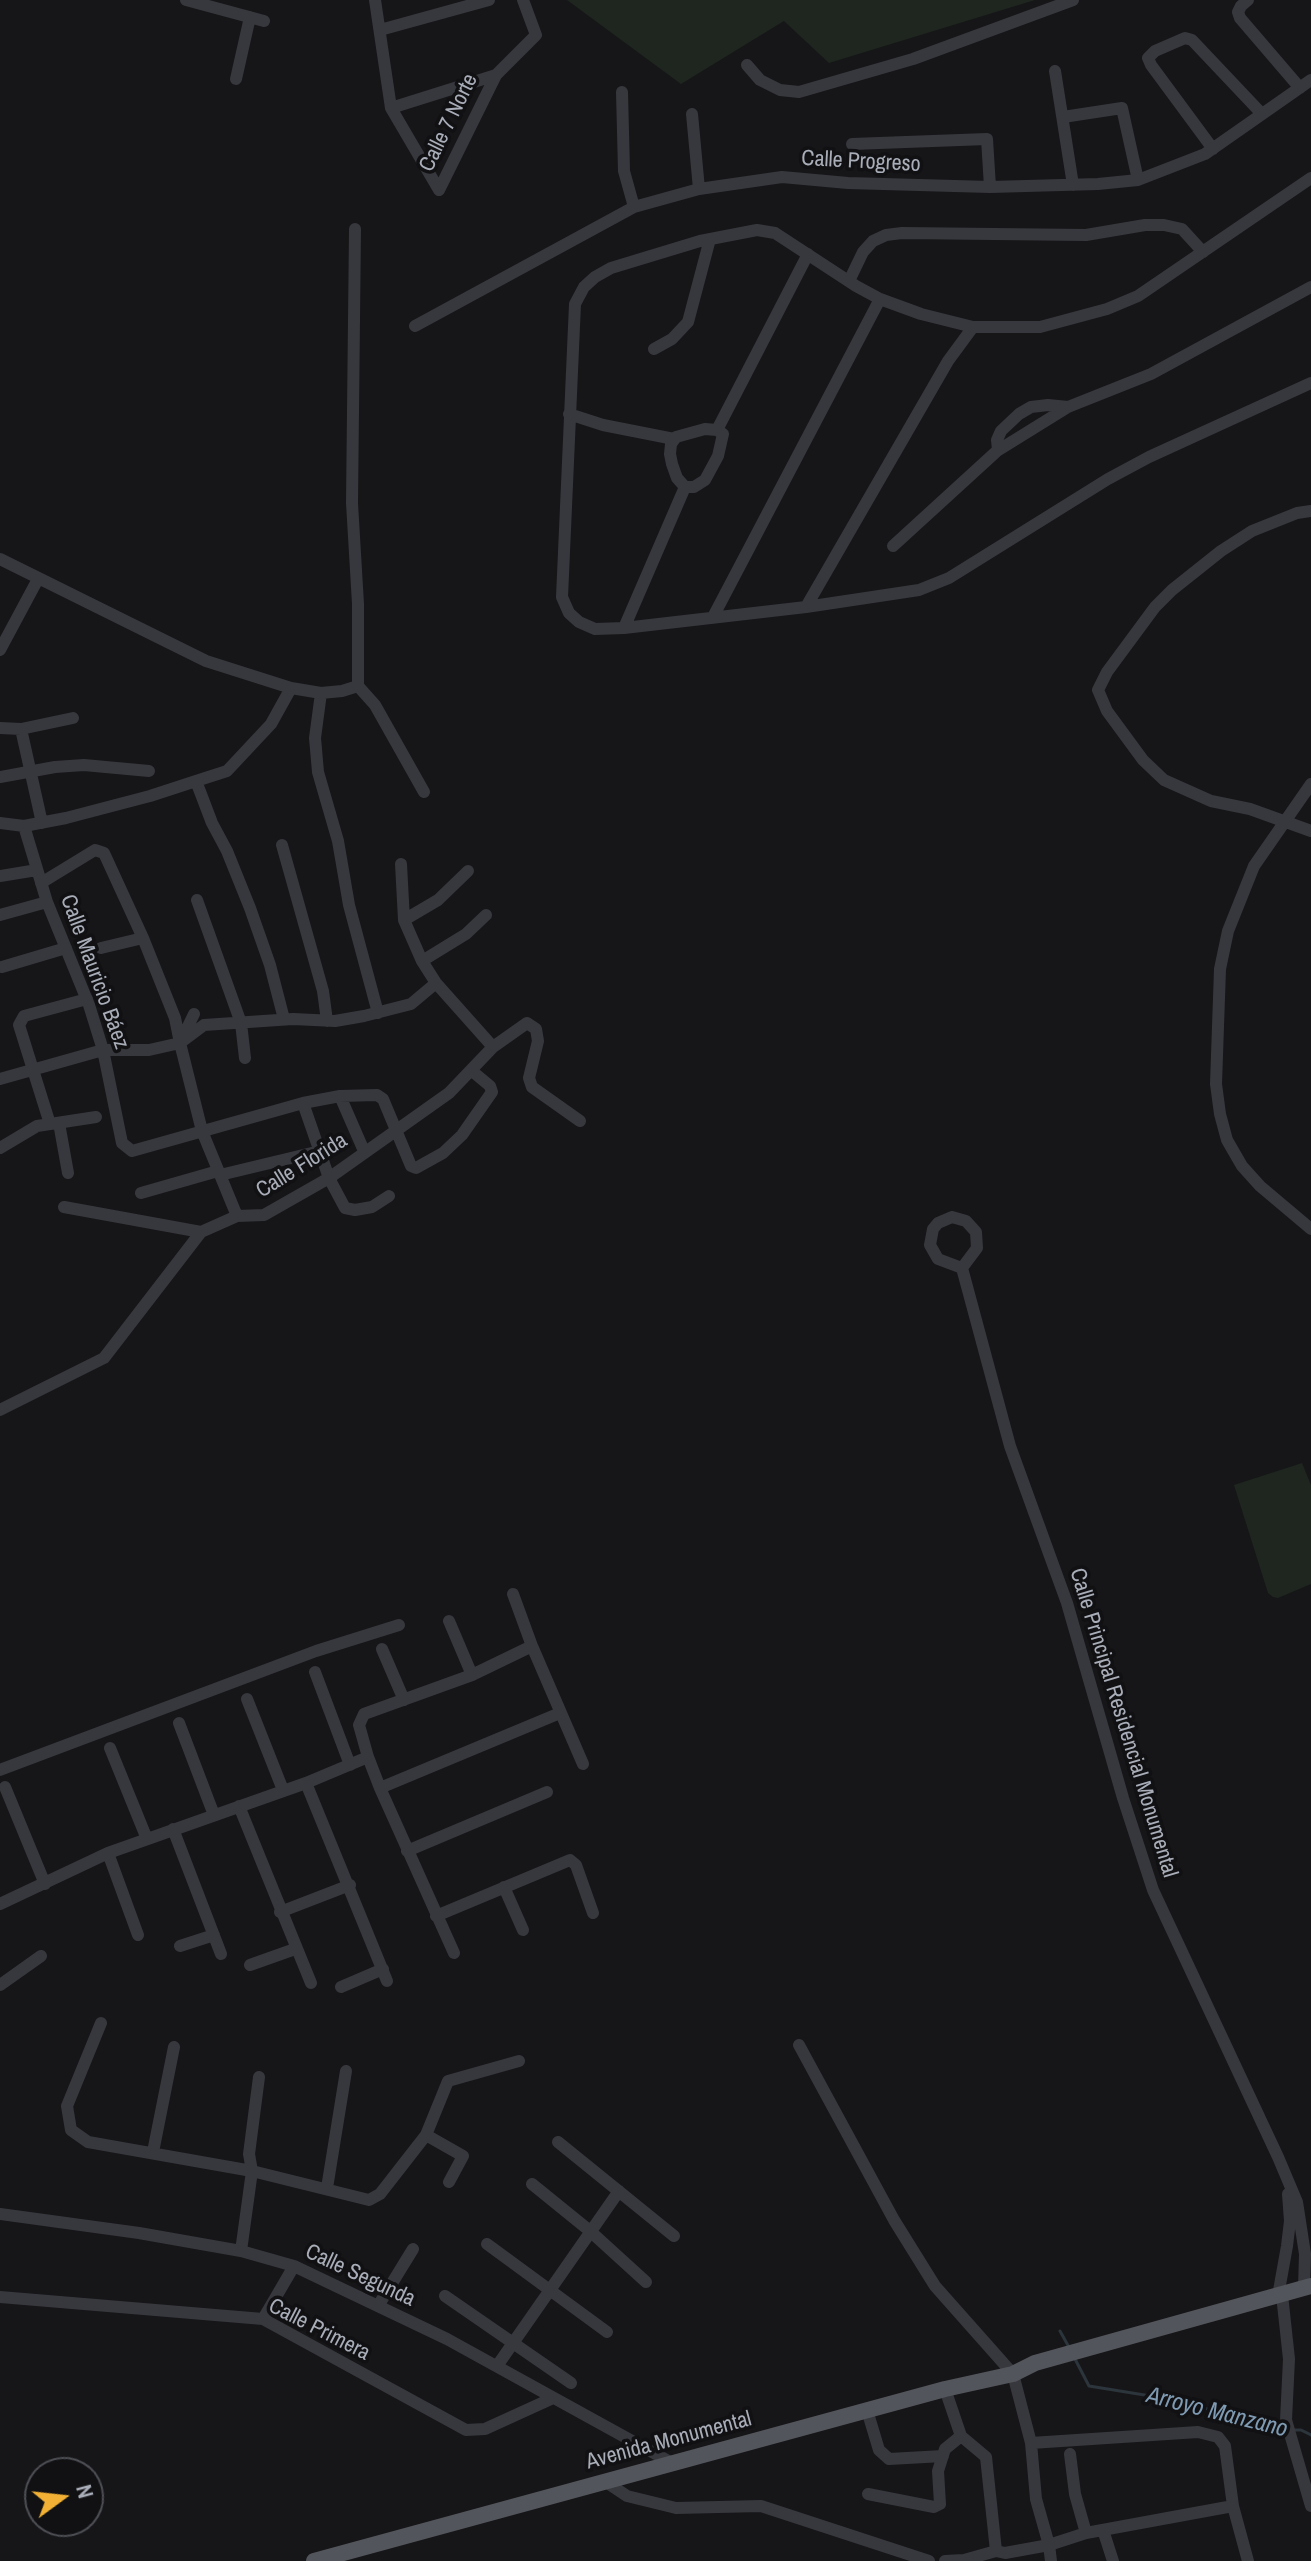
<!DOCTYPE html>
<meta charset="utf-8">
<style>
body{margin:0}
#map{position:relative;width:1311px;height:2561px;overflow:hidden;background:#161618;font-family:"Archivo Narrow",sans-serif}
canvas{display:block}
.north{position:absolute;left:24px;top:2457px;width:80px;height:80px;box-sizing:border-box;background:#111113;border:2px solid #4d4f55;border-radius:50%;rotate:75deg;font-size:22px;font-weight:700;line-height:32px;text-align:center;color:#a8adb8}
.north::after{content:'';display:block;margin:auto;width:28px;height:36px;background:#f2b134;clip-path:polygon(50% 0,100% 100%,50% 72%,0 100%)}
</style>
<div id="map">
<canvas width="1311" height="2561"></canvas>
<div class="north">N</div>
</div>
<script>
const c = document.querySelector('canvas').getContext('2d');
c.lineJoin = 'round';
function fill(path, color) { c.fillStyle = color; c.fill(path, 'evenodd'); }
const shape = rows => new Path2D(rows.map(r => 'M' + r).join(''));
function stroke(path, color, width, dash) { c.strokeStyle = color; c.lineWidth = width; c.lineCap = dash ? 'butt' : 'round'; c.setLineDash(dash || []); c.stroke(path); }
function drawText(font, color, halo, rows, align = 'center') {
  c.font = font + ' "Archivo Narrow",sans-serif'; c.lineWidth = 7; c.setLineDash([]); c.textBaseline = 'middle'; c.strokeStyle = halo; c.fillStyle = color; for (const [text, x, y, turn = 0] of rows) {
    c.save(); c.translate(x, y); c.rotate((+turn || 0) * Math.PI / 180); c.textAlign = isNaN(turn) ? turn : align; if (halo) c.strokeText(text, 0, 0); c.fillText(text, 0, 0); c.restore();
  }
}
const green = shape([
 [567,0,1035,0,829,63,784,21,681,84],
 [1302,1463,1311,1485,1311,1584,1278,1598,1273,1597,1268,1593,1234,1485]
]);
const stream = shape([
 [1060,2331,1070,2349],
 [1075,2359,1089,2386,1194,2403,1229,2419,1269,2429,1286,2430],
 [1293,2430,1301,2430,1311,2435]
]);
const minor = shape([
 [186,0,264,21],
 [375,0,391,108,439,190],
 [1248,0,1241,6,1238,12,1240,18,1300,88],
 [380,30,489,0],
 [747,65,760,80,780,90,799,92,913,59,1073,0],
 [1055,71,1073,185],
 [236,79,250,17],
 [622,92,624,171,634,207],
 [391,108,496,75,536,35,523,0],
 [692,114,699,189],
 [1063,117,1122,108,1138,180],
 [852,144,987,139,990,187],
 [1213,149,1151,65,1148,58,1155,51,1185,38,1192,40,1262,114],
 [1311,178,1138,296,1107,309,1040,327,973,327,921,314,880,299,856,286,775,233,757,230,700,241,611,268,595,277,584,287,575,304,562,597,569,613,579,622,595,629,624,628,806,607,919,590,949,578,1108,479,1149,457,1311,383],
 [439,190,496,75],
 [355,229,352,503,358,604,358,686],
 [849,281,863,252,873,241,886,235,902,233,1086,235,1145,225,1164,225,1182,229,1203,252],
 [415,326,634,207,699,189,782,177,848,183,990,187,1098,184,1138,180,1205,154,1311,80],
 [654,349,672,339,688,322,710,239],
 [569,414,603,425,674,439],
 [705,429,717,430,723,434,718,456,705,480,694,487,685,487,677,478,672,464,670,454,671,444,676,437,705,429],
 [717,430,808,254],
 [998,450,997,440,1001,431,1019,414,1031,407,1048,405,1068,407],
 [1311,511,1297,513,1252,531,1221,551,1172,590,1155,607,1107,672,1098,690,1107,711,1143,760,1164,780,1211,801,1250,809,1311,831],
 [893,546,997,451,1068,407,1151,374,1311,287],
 [0,559,206,661,291,688],
 [806,607,948,361,973,327],
 [713,617,880,299],
 [624,628,685,487],
 [0,650,38,579],
 [321,693,342,691,358,686,375,705,424,792],
 [0,728,21,729,42,823],
 [21,729,73,718],
 [0,777,55,767,84,765,149,771],
 [1311,784,1254,866,1228,931,1220,969,1216,1084,1220,1114,1227,1140,1242,1166,1260,1186,1311,1229],
 [0,823,24,826,66,818,150,796,196,781],
 [24,826,47,902,89,1005,103,1050,122,1143,132,1151,303,1103,340,1096,377,1095,383,1099,411,1166,416,1168,443,1153,462,1135,492,1092,490,1086,472,1071],
 [282,845,323,991,327,1021],
 [401,864,404,920],
 [0,876,37,870],
 [41,883,95,850,104,853,143,938,175,1018,180,1043],
 [197,900,241,1023,245,1058],
 [0,915,47,902],
 [486,915,466,934,422,961,436,983,493,1047],
 [101,948,143,938],
 [422,961,404,920,438,900,468,871],
 [2,967,66,948],
 [194,1014,180,1043,202,1131,237,1216],
 [284,1019,270,965,250,908,227,851,212,823,196,781,227,771,271,724,291,688,321,693,315,738,318,772,338,841,349,905,378,1013],
 [0,1079,103,1050,149,1050,180,1043,204,1025,293,1019,335,1021,364,1016,411,1004,436,983],
 [340,1096,364,1151],
 [303,1103,329,1178,345,1208,355,1210,372,1207,389,1196],
 [59,1123,68,1173],
 [50,1124,19,1025,24,1016,87,999],
 [0,1148,37,1126,96,1117],
 [220,1175,320,1151],
 [141,1193,218,1171],
 [64,1207,201,1232],
 [952,1217,966,1221,976,1232,977,1248,962,1268,938,1259,930,1245,933,1229,938,1223,952,1217],
 [962,1268,1010,1446,1067,1603,1123,1798,1153,1890,1278,2157,1297,2202,1305,2254,1304,2288],
 [0,1410,104,1358,201,1232,237,1216,264,1215,329,1178,449,1093,493,1047,527,1023,536,1029,538,1041,529,1078,532,1087,580,1121],
 [513,1594,532,1646],
 [449,1621,472,1675],
 [382,1649,404,1700],
 [315,1672,350,1765],
 [247,1699,283,1790],
 [179,1723,214,1815],
 [110,1748,147,1839],
 [368,1757,380,1788],
 [0,1770,316,1651,399,1625],
 [306,1783,387,1981],
 [5,1787,45,1884],
 [239,1806,311,1983],
 [173,1829,221,1954],
 [407,1851,547,1792],
 [108,1853,138,1935],
 [504,1887,523,1930],
 [0,1904,108,1853,306,1783,368,1757,359,1725,364,1714,472,1675,532,1646,583,1764],
 [280,1912,350,1885],
 [436,1916,570,1860,576,1865,593,1913],
 [180,1946,214,1935],
 [454,1953,380,1788,560,1713],
 [250,1965,295,1949],
 [0,1985,41,1956],
 [341,1987,383,1969],
 [101,2023,67,2106,71,2130,88,2142,252,2171,369,2200,380,2194,426,2135,448,2081,519,2061],
 [799,2045,894,2220,935,2286,1013,2374,1031,2443],
 [426,2135,463,2156,449,2182],
 [558,2142,674,2236],
 [153,2152,174,2047],
 [532,2184,590,2231,646,2282],
 [327,2188,346,2071],
 [0,2214,139,2233,241,2251,294,2266,447,2339,672,2463],
 [487,2244,607,2332],
 [241,2251,252,2171,249,2154,259,2077],
 [1282,2295,1289,2359,1286,2420,1311,2506],
 [445,2296,571,2383],
 [1278,2296,1287,2246,1290,2221,1288,2194],
 [0,2297,263,2319,466,2430,485,2429,553,2398],
 [378,2306,413,2249],
 [263,2319,294,2266],
 [497,2366,619,2191],
 [945,2389,961,2436,986,2457,996,2551],
 [867,2410,879,2450,889,2459,943,2456],
 [1070,2454,1075,2494,1086,2533],
 [606,2482,627,2496,676,2508,761,2506,929,2561],
 [868,2494,934,2507,940,2504,938,2471,945,2449,961,2436],
 [1233,2506,1086,2533,1049,2545,1036,2499,1031,2443,1198,2432,1218,2437,1225,2446,1233,2506,1248,2561],
 [1103,2530,1113,2561],
 [945,2561,964,2560,996,2551,1005,2553,1049,2545,1051,2561]
]);
const major = shape([
 [314,2561,945,2389,1013,2374,1035,2363,1311,2286]
]);
const streetNames = [
 ["Calle 7 Norte",449,123,-64],
 ["Calle Progreso",861,162,3],
 ["Calle Mauricio Báez",94,972,70],
 ["Calle Florida",302,1166,-32],
 ["Calle Principal Residencial Monumental",1123,1723,73],
 ["Calle Segunda",360,2276,25],
 ["Calle Primera",319,2330,27],
 ["Avenida Monumental",669,2441,-15]
];
const waterNames = [
 ["Arroyo Manzano",1217,2413,14]
];
fill(green, '#1e261f');
stroke(stream, '#2c353c', 3);
stroke(minor, '#37383d', 12);
stroke(major, '#53555c', 16);
drawText('22px', '#a8adb8', '#111113', streetNames);
drawText('italic 24px', '#7f9bb3', '#111113', waterNames);
</script>
